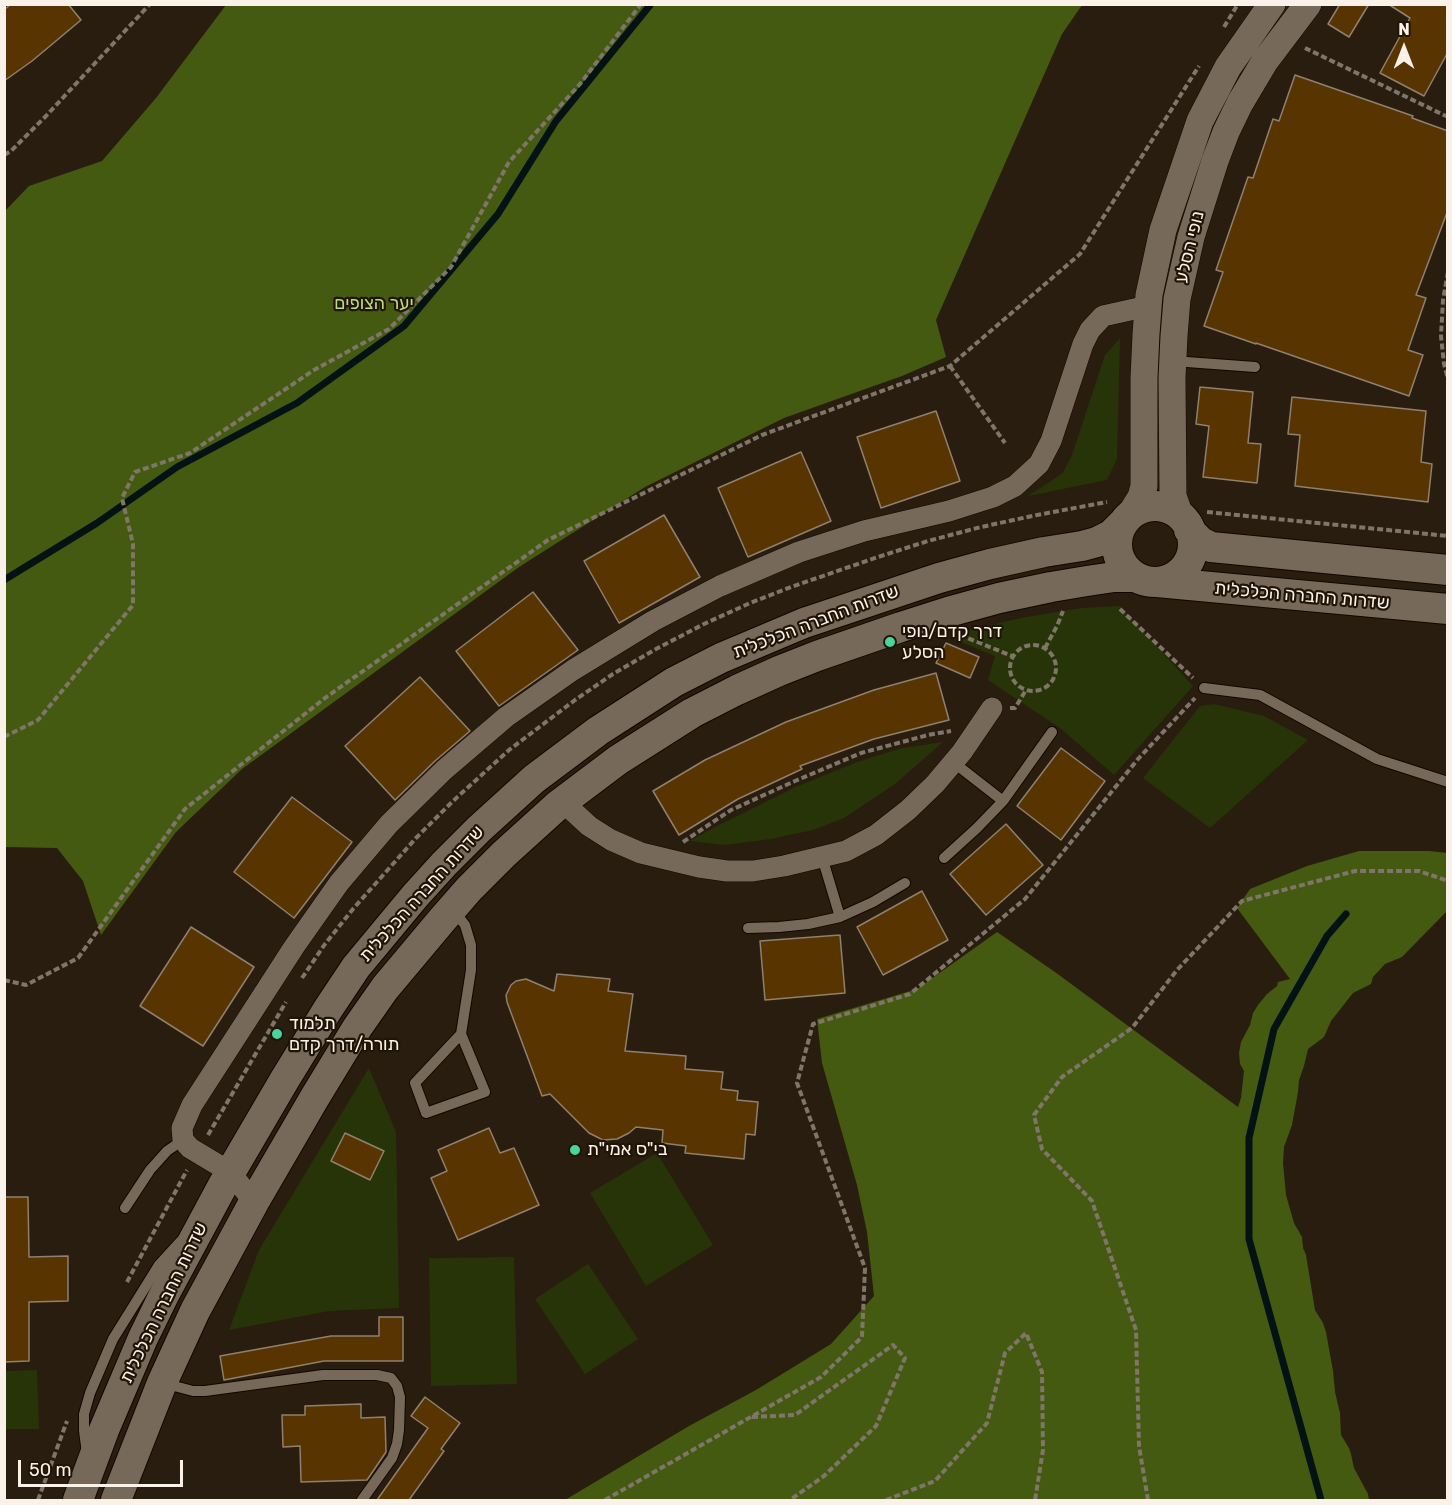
<!DOCTYPE html>
<meta charset="utf-8">
<style>
body{margin:0}
#map{position:relative;width:1452px;height:1505px;overflow:hidden;background:#291d0f;font-family:Rubik,sans-serif}
canvas{display:block}
.frame{position:absolute;inset:0;border:6px solid #faf1e8;pointer-events:none}
.north{position:absolute;left:1374px;top:18px;width:60px;height:60px;-webkit-text-stroke:4px #1f1406;paint-order:stroke;rotate:0deg;font-size:16px;font-weight:700;line-height:24px;text-align:center;color:#faf1e8}
.north::after{content:'';display:block;margin:auto;width:21px;height:27px;background:#faf1e8;clip-path:polygon(50% 0,100% 100%,50% 72%,0 100%)}
.scale{position:absolute;left:18px;top:1460px;width:165px;height:27px;box-sizing:border-box;border:3px solid #faf1e8;border-top:0;padding-left:8px;font-size:18px;line-height:21px;white-space:nowrap;color:#faf1e8;-webkit-text-stroke:4px #1f1406;paint-order:stroke}
</style>
<div id="map">
<canvas width="1452" height="1505"></canvas>
<div class="frame"></div>
<div class="north">N</div>
<div class="scale">50 m</div>
</div>
<script>
const c = document.querySelector('canvas').getContext('2d');
c.lineJoin = 'round';
function fill(path, color) { c.fillStyle = color; c.fill(path, 'evenodd'); }
const shape = rows => new Path2D(rows.map(r => 'M' + r).join(''));
function stroke(path, color, width, dash) { c.strokeStyle = color; c.lineWidth = width; c.lineCap = dash ? 'butt' : 'round'; c.setLineDash(dash || []); c.stroke(path); }
function drawText(font, color, halo, rows, align = 'center') {
  c.font = font + ' Rubik,"Noto Sans Hebrew",sans-serif'; c.lineWidth = 4.5; c.setLineDash([]); c.textBaseline = 'middle'; c.strokeStyle = halo; c.fillStyle = color; for (const [text, x, y, turn = 0] of rows) {
    c.save(); c.translate(x, y); c.rotate((+turn || 0) * Math.PI / 180); c.textAlign = isNaN(turn) ? turn : align; if (halo) c.strokeText(text, 0, 0); c.fillText(text, 0, 0); c.restore();
  }
}
const green = shape([
 [1120,338,1117,459,1107,480,1028,496,1063,473,1072,455,1105,355],
 [1120,606,1193,686,1114,775,1060,728,988,680,995,656,954,639,968,630,1026,617,1081,608],
 [1214,704,1264,716,1308,740,1210,828,1143,778,1200,706],
 [943,742,895,784,844,818,813,830,771,839,725,845,690,841,713,828,798,786,857,762,902,748],
 [369,1068,396,1132,399,1308,329,1311,229,1330,259,1250],
 [657,1153,713,1245,646,1286,590,1193],
 [514,1257,517,1384,431,1386,429,1258],
 [588,1264,638,1339,585,1374,535,1299],
 [37,1370,39,1429,5,1429,5,1371]
]);
const forest = shape([
 [226,5,1082,5,1062,34,936,320,946,357,902,376,784,418,645,487,519,567,242,769,176,832,101,935,83,881,57,848,5,847,5,211,29,186,102,161,156,98],
 [1359,851,1429,851,1448,853,1447,911,1402,957,1385,964,1373,977,1371,984,1353,993,1331,1021,1324,1037,1308,1049,1304,1066,1299,1080,1298,1092,1292,1125,1284,1147,1283,1163,1286,1195,1294,1223,1302,1237,1303,1248,1306,1255,1315,1310,1323,1323,1326,1332,1333,1371,1335,1392,1340,1413,1341,1435,1349,1448,1351,1454,1354,1468,1368,1494,1369,1500,565,1500,689,1426,756,1390,831,1344,874,1296,867,1232,857,1185,822,1063,817,1019,917,989,997,932,1055,972,1238,1107,1241,1098,1244,1071,1240,1064,1239,1053,1241,1042,1250,1025,1253,1013,1258,1005,1267,994,1277,986,1278,982,1290,979,1237,908,1250,889,1307,866]
]);
const stream = shape([
 [4,580,97,523,177,467,297,403,404,326,498,214,556,121,651,4],
 [1321,1500,1249,1239,1249,1138,1274,1029,1327,936,1346,914]
]);
const building = shape([
 [11,4,68,4,81,20,32,61,4,81,4,10,11,4],
 [1340,4,1369,4,1349,37,1328,24,1340,4],
 [1388,4,1448,4,1448,52,1424,96,1380,73,1410,18,1388,4],
 [1295,75,1413,116,1412,118,1448,131,1448,210,1416,295,1426,298,1408,350,1423,355,1409,396,1256,343,1256,344,1204,326,1223,272,1216,270,1248,177,1253,178,1273,119,1279,121,1295,75],
 [1200,387,1253,392,1248,443,1261,444,1257,483,1203,477,1209,426,1196,424,1200,387],
 [1292,397,1426,411,1421,462,1432,464,1428,502,1295,486,1300,435,1288,434,1292,397],
 [936,411,960,481,881,508,857,437,936,411],
 [801,452,831,521,748,557,718,488,801,452],
 [664,515,700,577,619,623,584,561,664,515],
 [533,592,578,650,499,706,456,651,533,592],
 [946,643,979,657,970,678,936,663,946,643],
 [936,673,949,720,874,739,800,766,802,769,738,799,679,835,653,791,705,760,786,722,874,690,936,673],
 [420,677,470,731,435,761,395,800,345,746,420,677],
 [1061,748,1105,781,1061,840,1017,806,1061,748],
 [292,797,352,842,294,918,234,872,292,797],
 [1006,824,1043,865,986,915,950,874,1006,824],
 [922,891,948,940,883,975,857,927,922,891],
 [191,927,254,967,203,1046,140,1006,191,927],
 [840,935,845,993,765,1000,760,941,840,935],
 [557,974,610,979,608,991,633,994,625,1051,686,1056,685,1069,723,1072,721,1089,738,1091,737,1100,758,1102,755,1135,746,1134,744,1159,685,1153,686,1146,662,1143,663,1130,636,1127,629,1133,617,1139,603,1140,589,1133,550,1094,542,1096,507,1002,506,995,511,985,516,981,526,979,554,991,557,974],
 [489,1128,500,1153,514,1148,539,1205,458,1240,431,1178,447,1171,438,1150,489,1128],
 [345,1133,384,1151,370,1180,331,1161,345,1133],
 [4,1197,28,1197,29,1257,68,1256,68,1301,29,1302,29,1361,4,1362,4,1197],
 [379,1317,403,1317,403,1361,324,1361,224,1380,220,1356,331,1336,379,1336,379,1317],
 [425,1397,460,1423,441,1449,444,1451,409,1500,377,1500,428,1428,411,1416,425,1397],
 [361,1404,361,1418,385,1417,386,1452,367,1480,301,1482,300,1446,283,1447,282,1415,305,1415,305,1406,361,1404]
]);
const path = shape([
 [1224,27,1238,4],
 [1305,48,1448,117],
 [4,155,11,151,46,116,150,4],
 [1448,272,1443,300,1441,336,1444,364,1448,379],
 [950,366,1005,443],
 [1207,512,1448,536],
 [1120,609,1193,678],
 [960,635,1012,656],
 '1010 668a23 23 0 1 1 46 0a23 23 0 1 1-46 0Z',
 [1045,648,1057,626,1063,611],
 [1010,708,1015,708,1026,690],
 [4,737,38,720,133,605,133,544,122,498,135,472,190,453,314,370,389,329,451,267,509,162,580,84,641,4],
 [683,842,731,810,795,781,861,753,928,735,951,731],
 [302,978,325,944,353,909,416,838,453,801,509,750,575,700,613,674,656,649,704,624,750,603,791,587,878,557,928,541,981,527,1037,515,1107,502],
 [4,980,26,985,78,958,185,809,325,698,548,540,762,435,950,366,1080,254,1199,66],
 [208,1135,286,1002],
 [127,1282,187,1170],
 [752,1417,795,1415,893,1345,905,1358,876,1426,824,1476,790,1500],
 [38,1500,67,1421],
 [605,1500,821,1377,862,1337,865,1268,797,1083,813,1024,910,994,1025,899,1138,759,1195,698],
 [886,1500,935,1481,987,1423,1005,1353,1026,1333,1042,1372,1043,1450,1035,1500],
 [1148,1500,1139,1446,1136,1330,1092,1201,1042,1149,1034,1115,1062,1077,1132,1028,1177,970,1242,901,1355,871,1419,871,1448,881]
]);
const service = shape([
 [1173,361,1255,367],
 [1204,688,1260,695,1377,759,1448,782],
 [953,762,1003,801],
 [822,857,840,917],
 [944,858,977,828,1003,801,1052,732],
 [454,911,465,925,471,945,471,970,461,1034,485,1092,426,1113,415,1083,461,1034],
 [748,928,779,927,808,924,840,917,873,902,905,883],
 [125,1208,150,1170,167,1151,183,1140],
 [163,1383,193,1391,205,1391,323,1375,377,1375,391,1378,397,1386,400,1397,399,1430,397,1444,392,1458,362,1500],
 [87,1453,84,1431,84,1414,90,1393,113,1339,159,1265,181,1241]
]);
const minor = shape([
 [563,802,589,826,611,840,641,853,699,867,727,871,753,871,784,866,846,851,876,835,908,810,935,784,962,752,992,708],
 [254,1202,230,1172,190,1148,183,1140,182,1128,192,1105,294,947,339,883,389,824,444,770,506,717,573,670,653,621,720,586,799,552,864,531,949,511,993,497,1015,486,1039,464,1051,441,1083,344,1090,330,1103,316,1148,306]
]);
const tertiary = shape([
 [1130,515,1141,497,1144,486,1144,378,1146,334,1149,295,1163,230,1200,121,1228,67,1272,4],
 [1180,516,1173,496,1172,378,1174,336,1177,299,1191,237,1215,161,1226,132,1240,103,1265,61,1308,4]
]);
const secondary = shape([
 '1117 544a38 38 0 1 1 76 0a38 38 0 1 1-76 0Z',
 [1189,530,1201,542,1211,547,1448,570],
 [1157,582,1448,609],
 [78,1500,104,1430,143,1338,164,1295,223,1185,285,1079,328,1009,356,967,415,896,444,864,479,829,534,779,598,731,674,682,721,658,804,623,939,578,990,564,1044,552,1082,546,1097,542,1111,535,1122,524],
 [116,1500,162,1383,195,1311,254,1202,315,1097,357,1028,385,988,442,920,469,889,504,854,557,806,618,760,692,713,737,690,779,671,817,656,901,627,948,612,999,598,1051,587,1087,581,1114,577,1135,577]
]);
const markers = [
 [890,642,6,"#47d49e"],
 [277,1034,6,"#47d49e"],
 [575,1150,6,"#47d49e"]
];
const streetNames = [
 ["נופי הסלע",1190,247,-76],
 ["שדרות החברה הכלכלית",1302,596,5],
 ["שדרות החברה הכלכלית",816,622,-21],
 ["שדרות החברה הכלכלית",422,894,-48],
 ["שדרות החברה הכלכלית",164,1303,-64]
];
const parkNames = [
 ["יער הצופים",374,304]
];
const poiNames = [
 ["דרך קדם/נופי",902,632],
 ["הסלע",902,653],
 ["תלמוד",289,1024],
 ["תורה/דרך קדם",289,1045],
 ["בי\"ס אמי\"ת",587,1150]
];
fill(green, '#273407');
fill(forest, '#445a10');
stroke(stream, '#051214', 7);
fill(building, '#583500');
stroke(building, '#8f8070', 1.5);
stroke(service, '#110700', 12);
stroke(minor, '#110700', 22);
stroke(tertiary, '#110700', 28);
stroke(secondary, '#110700', 32);
stroke(path, '#7f7569', 4, [6, 3]);
stroke(service, '#776959', 10);
stroke(minor, '#776959', 21);
stroke(tertiary, '#776959', 27);
stroke(secondary, '#776959', 30);
for (const [x, y, r, color] of markers) { const dot = new Path2D(); dot.arc(x, y, r, 0, 2 * Math.PI); c.fillStyle = color; c.fill(dot); stroke(dot, '#1f1406', 2); }
drawText('18px', '#faf1e8', '#1f1406', streetNames);
drawText('18px', '#badd7c', '#1f1406', parkNames);
drawText('18px', '#faf1e8', '#1f1406', poiNames, 'left');
</script>
